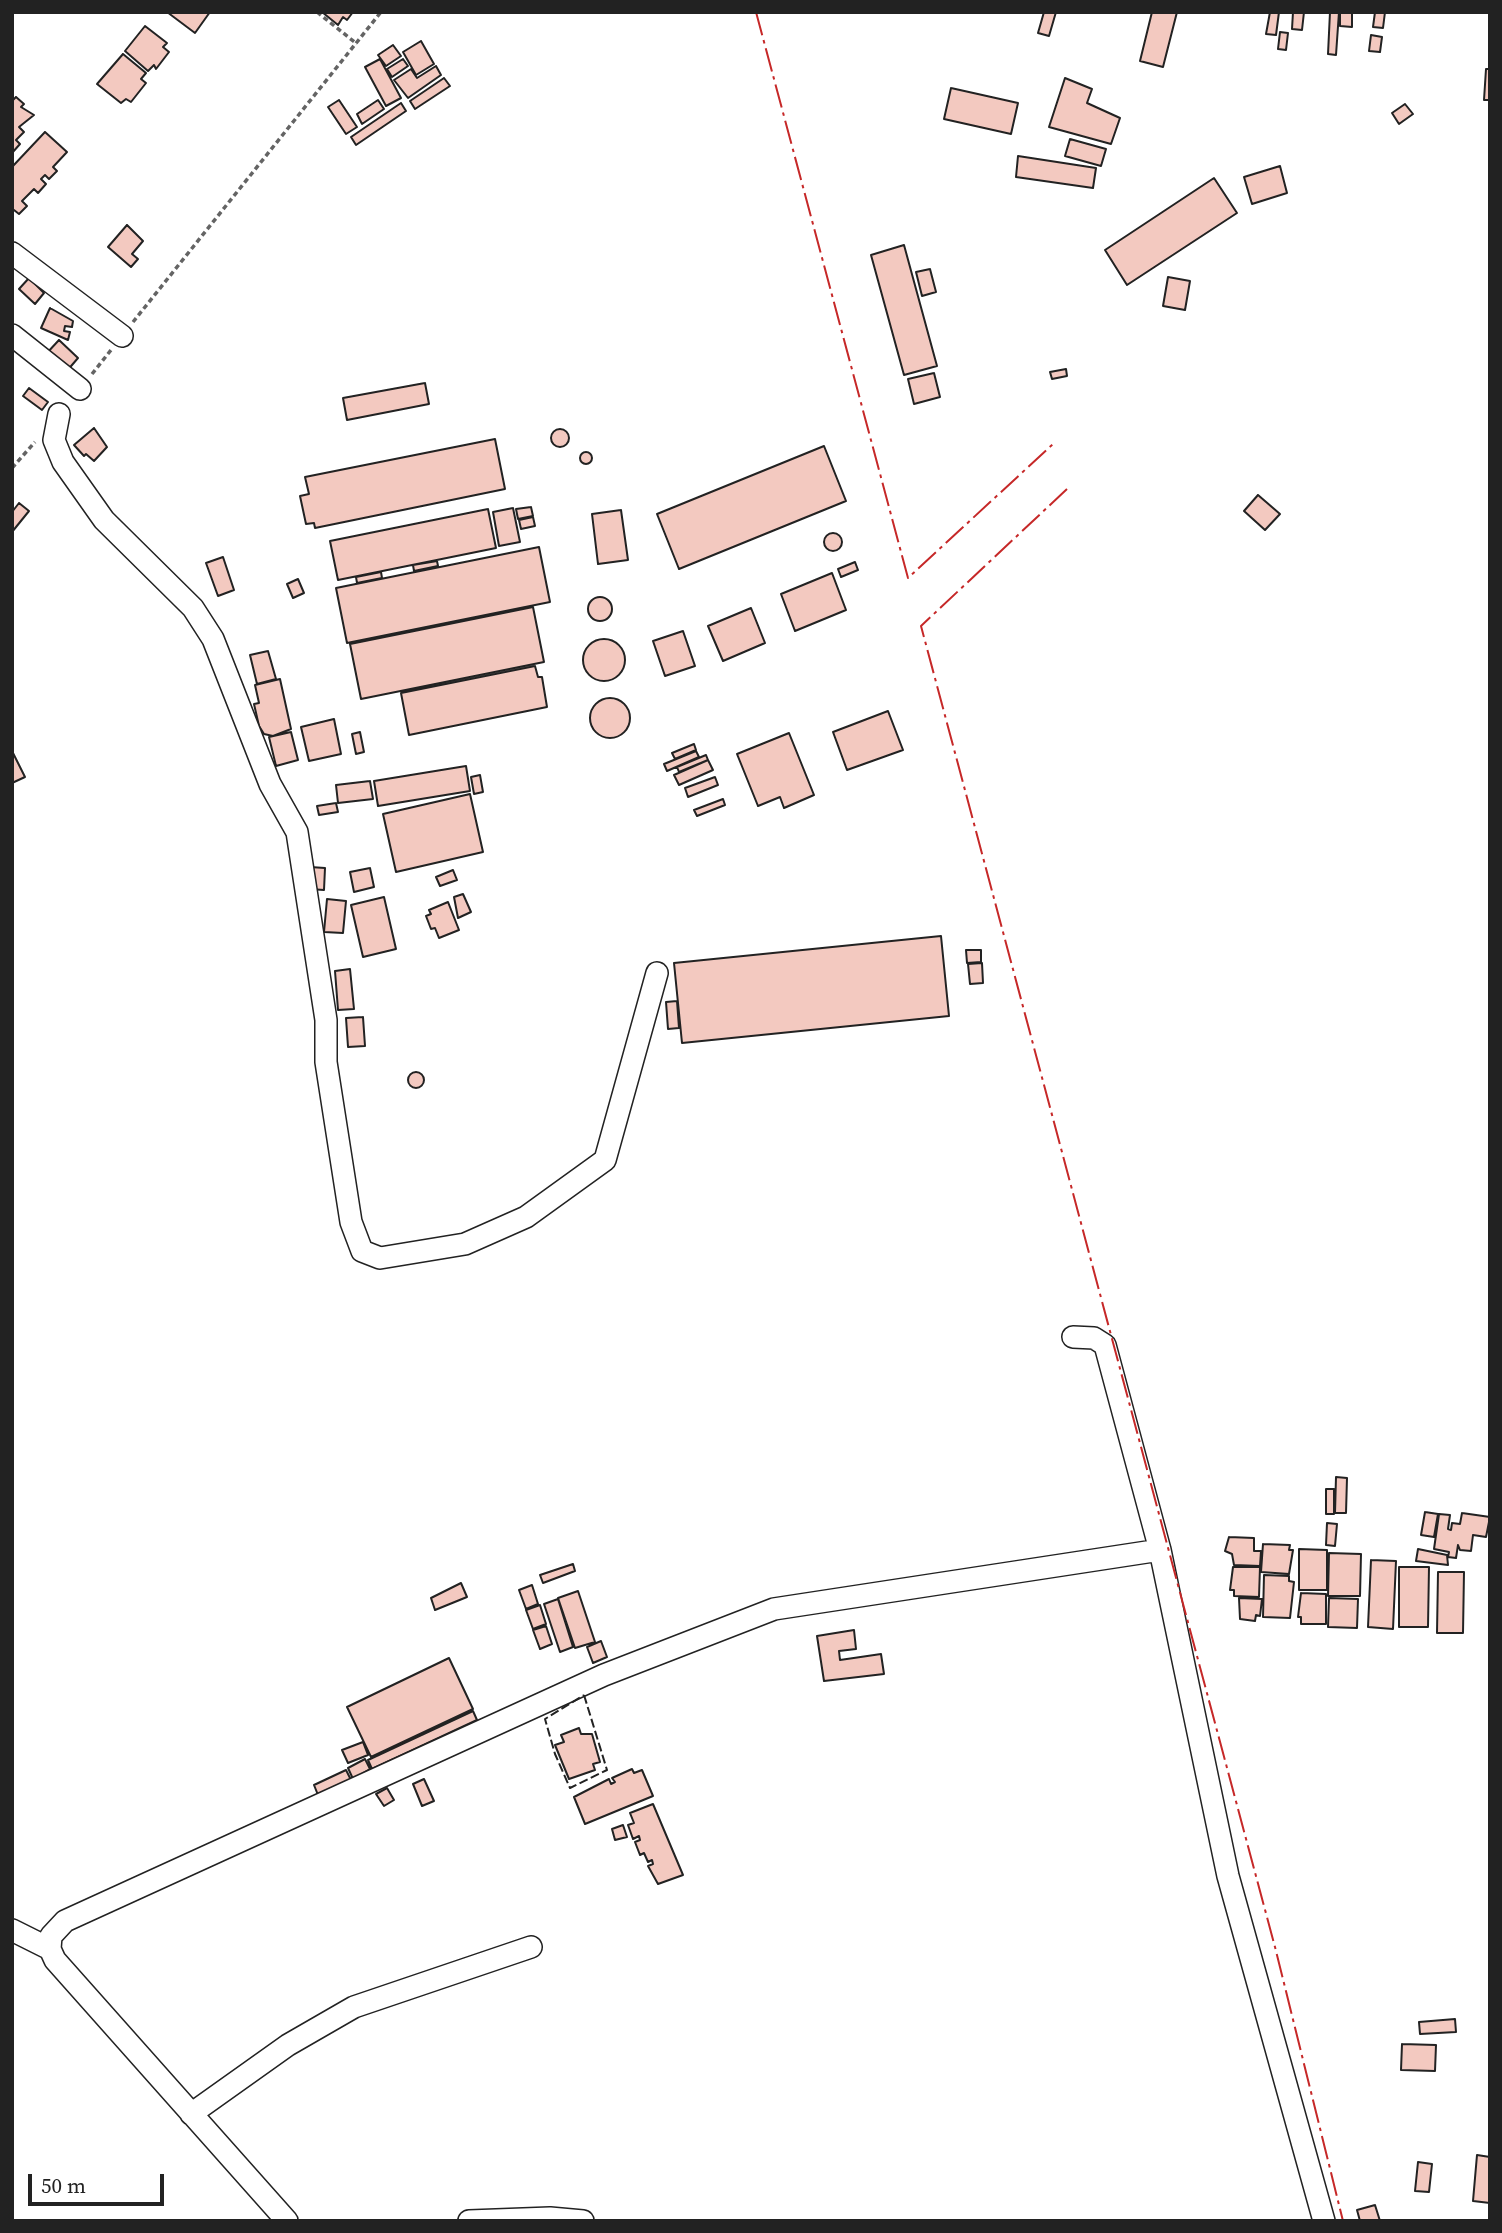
<!DOCTYPE html>
<style>
body{margin:0}
#map{position:relative;width:1502px;height:2233px;overflow:hidden;background:#fff;font-family:"Source Serif 4",serif}
canvas{display:block}
.frame{position:absolute;inset:0;border:14px solid #222;pointer-events:none}
.scale{position:absolute;left:28px;top:2174px;width:136px;height:32px;box-sizing:border-box;border:4px solid #222;border-top:0;padding-left:9px;font-size:21px;line-height:24px;white-space:nowrap;color:#222;-webkit-text-stroke:5px #fff;paint-order:stroke}
</style>
<div id="map">
<canvas width="1502" height="2233"></canvas>
<div class="frame"></div>
<div class="scale">50 m</div>
</div>
<script>
const c = document.querySelector('canvas').getContext('2d');
c.lineJoin = 'round';
function fill(path, color) { c.fillStyle = color; c.fill(path, 'evenodd'); }
const shape = rows => new Path2D(rows.map(r => 'M' + r).join(''));
function stroke(path, color, width, dash) { c.strokeStyle = color; c.lineWidth = width; c.lineCap = dash ? 'butt' : 'round'; c.setLineDash(dash || []); c.stroke(path); }
const building = shape([
 [167,12,210,12,195,33,167,12],
 [322,12,353,12,347,20,343,17,338,25,322,12],
 [1044,12,1056,12,1049,36,1038,33,1044,12],
 [1152,12,1177,12,1163,67,1140,61,1152,12],
 [1270,12,1279,12,1276,35,1266,34,1270,12],
 [1293,12,1304,12,1302,30,1292,29,1293,12],
 [1330,12,1339,12,1336,55,1328,54,1330,12],
 [1375,12,1385,12,1383,28,1373,27,1375,12],
 [1340,13,1352,13,1352,27,1340,26,1340,13],
 [145,26,167,43,163,47,169,52,156,69,154,65,148,71,125,51,145,26],
 [1280,32,1288,33,1286,50,1278,49,1280,32],
 [1371,35,1382,37,1380,52,1369,51,1371,35],
 [421,41,434,64,416,75,403,52,421,41],
 [393,45,401,56,386,66,378,55,393,45],
 [123,54,146,73,141,79,146,83,131,102,126,99,121,103,97,84,123,54],
 [380,59,401,98,386,106,365,67,380,59],
 [403,59,408,66,392,77,387,69,403,59],
 [436,66,441,75,408,98,394,80,411,69,417,78,436,66],
 [1486,69,1490,69,1490,100,1484,100,1486,69],
 [444,78,450,86,415,109,410,101,444,78],
 [1065,78,1092,89,1087,103,1120,118,1111,144,1049,127,1065,78],
 [951,88,1018,103,1011,134,944,119,951,88],
 [16,97,24,104,21,107,34,115,19,127,24,132,16,140,20,144,12,153,12,101,16,97],
 [339,100,357,127,346,134,328,107,339,100],
 [378,100,384,109,362,124,357,114,378,100],
 [401,103,406,111,356,145,351,137,401,103],
 [1405,104,1413,114,1399,124,1392,113,1405,104],
 [45,132,67,152,53,167,57,171,49,179,45,175,41,179,46,184,38,193,34,189,22,201,27,206,19,214,14,210,12,212,12,167,45,132],
 [1070,139,1106,149,1101,166,1065,156,1070,139],
 [1018,156,1096,168,1093,188,1016,177,1018,156],
 [1280,166,1287,193,1252,204,1244,177,1280,166],
 [1214,178,1237,213,1127,285,1105,250,1214,178],
 [127,225,143,241,132,254,138,259,131,267,108,247,127,225],
 [904,245,937,366,904,375,871,255,904,245],
 [930,269,936,292,922,296,916,272,930,269],
 [1168,277,1190,281,1185,310,1163,306,1168,277],
 [29,278,44,293,35,304,19,289,29,278],
 [50,308,73,321,72,327,65,326,64,331,70,332,68,340,41,328,50,308],
 [59,340,78,358,66,372,46,354,59,340],
 [1066,369,1067,376,1052,379,1050,372,1066,369],
 [934,373,940,397,914,404,908,379,934,373],
 [425,383,429,404,347,420,343,398,425,383],
 [29,388,48,402,42,410,23,396,29,388],
 [94,428,107,447,94,461,86,454,84,456,74,445,94,428],
 '551 438a9 9 0 1 1 18 0a9 9 0 1 1-18 0Z',
 [495,439,505,489,315,528,314,523,306,524,300,496,309,494,305,477,495,439],
 [824,446,846,501,679,569,657,514,824,446],
 '580 458a6 6 0 1 1 12 0a6 6 0 1 1-12 0Z',
 [1258,495,1280,514,1265,530,1244,511,1258,495],
 [19,503,29,511,12,532,12,512,19,503],
 [531,507,533,516,518,519,516,509,531,507],
 [513,508,520,542,499,546,493,512,513,508],
 [488,509,496,548,338,580,330,541,488,509],
 [621,510,628,560,598,564,592,514,621,510],
 [533,517,535,526,521,529,519,520,533,517],
 '824 542a9 9 0 1 1 18 0a9 9 0 1 1-18 0Z',
 [539,547,550,602,347,643,336,588,539,547],
 [223,557,234,590,218,596,206,563,223,557],
 [437,561,438,566,414,571,413,565,437,561],
 [855,562,858,570,841,577,838,569,855,562],
 [381,572,382,578,357,583,356,577,381,572],
 [832,573,846,610,795,631,781,594,832,573],
 [298,579,304,593,293,598,287,584,298,579],
 '588 609a12 12 0 1 1 24 0a12 12 0 1 1-24 0Z',
 [533,607,544,662,361,699,350,644,533,607],
 [751,608,765,643,723,661,708,626,751,608],
 [683,631,695,666,665,676,653,641,683,631],
 '583 660a21 21 0 1 1 42 0a21 21 0 1 1-42 0Z',
 [268,651,276,679,257,684,250,655,268,651],
 [535,666,538,677,542,677,547,707,409,735,401,693,535,666],
 [280,679,291,729,273,736,264,734,259,726,254,704,259,703,255,685,280,679],
 '590 718a20 20 0 1 1 40 0a20 20 0 1 1-40 0Z',
 [888,711,903,750,847,770,833,732,888,711],
 [334,719,341,754,309,761,301,727,334,719],
 [291,732,298,760,276,766,269,737,291,732],
 [360,732,364,752,356,754,352,734,360,732],
 [789,733,814,795,784,808,780,797,758,806,737,754,789,733],
 [694,744,696,750,675,759,672,753,694,744],
 [12,751,25,777,12,783,12,751],
 [696,751,699,757,667,771,664,764,696,751],
 [706,755,708,760,679,772,677,767,706,755],
 [708,760,713,770,679,785,674,775,708,760],
 [466,766,470,791,378,806,374,781,466,766],
 [480,775,483,792,474,794,471,777,480,775],
 [715,777,718,785,688,797,685,788,715,777],
 [370,781,373,799,338,803,336,785,370,781],
 [470,794,483,852,396,872,383,814,470,794],
 [723,799,725,805,697,816,694,810,723,799],
 [336,803,338,812,319,815,317,806,336,803],
 [310,867,325,868,324,890,309,889,310,867],
 [370,868,374,887,354,892,350,872,370,868],
 [453,870,457,880,440,886,436,877,453,870],
 [463,894,471,912,458,918,454,897,463,894],
 [384,897,396,949,363,957,351,905,384,897],
 [327,899,346,901,343,933,324,932,327,899],
 [448,902,459,930,439,938,435,928,431,929,426,916,431,914,429,910,448,902],
 [941,936,949,1016,682,1043,674,963,941,936],
 [966,950,981,950,981,962,967,963,966,950],
 [982,963,983,983,970,984,968,964,982,963],
 [350,969,354,1009,338,1010,335,971,350,969],
 [677,1001,679,1028,668,1029,666,1002,677,1001],
 [363,1017,365,1046,348,1047,346,1018,363,1017],
 '408 1080a8 8 0 1 1 16 0a8 8 0 1 1-16 0Z',
 [1336,1477,1347,1478,1346,1513,1335,1513,1336,1477],
 [1326,1489,1334,1489,1334,1514,1326,1514,1326,1489],
 [1425,1512,1438,1514,1434,1537,1421,1535,1425,1512],
 [1462,1513,1490,1517,1486,1537,1473,1535,1471,1551,1460,1550,1458,1545,1456,1558,1448,1557,1449,1552,1434,1549,1439,1514,1450,1515,1448,1529,1451,1530,1452,1523,1460,1524,1462,1513],
 [1327,1523,1337,1524,1335,1546,1326,1545,1327,1523],
 [1229,1537,1254,1538,1254,1551,1261,1551,1260,1566,1234,1565,1232,1554,1225,1551,1229,1537],
 [1263,1544,1290,1545,1289,1550,1293,1550,1289,1574,1261,1572,1263,1544],
 [1299,1549,1327,1550,1327,1590,1299,1590,1299,1549],
 [1418,1549,1447,1555,1448,1565,1416,1561,1418,1549],
 [1329,1553,1361,1554,1360,1596,1328,1596,1329,1553],
 [1371,1560,1396,1561,1393,1629,1368,1627,1371,1560],
 [573,1564,575,1571,543,1583,540,1575,573,1564],
 [1233,1567,1260,1567,1259,1597,1234,1596,1234,1590,1230,1590,1233,1567],
 [1399,1567,1429,1567,1428,1627,1399,1627,1399,1567],
 [1438,1572,1464,1572,1463,1633,1437,1633,1438,1572],
 [1264,1575,1289,1576,1289,1581,1294,1582,1290,1618,1263,1617,1264,1575],
 [461,1583,467,1597,435,1610,431,1598,461,1583],
 [532,1585,538,1604,526,1609,519,1590,532,1585],
 [578,1591,595,1642,575,1648,558,1598,578,1591],
 [1301,1593,1326,1594,1326,1624,1301,1624,1301,1617,1298,1617,1301,1593],
 [1239,1598,1262,1599,1260,1616,1256,1615,1255,1621,1240,1619,1239,1598],
 [1329,1598,1358,1599,1357,1628,1328,1627,1329,1598],
 [558,1599,573,1647,560,1652,544,1604,558,1599],
 [540,1605,546,1624,533,1629,526,1610,540,1605],
 [546,1626,552,1644,540,1649,533,1630,546,1626],
 [854,1630,856,1649,839,1651,840,1660,881,1654,884,1674,824,1681,817,1636,854,1630],
 [601,1641,607,1657,593,1663,587,1647,601,1641],
 [449,1658,473,1709,371,1757,347,1707,449,1658],
 [473,1711,477,1720,372,1769,368,1760,473,1711],
 [579,1728,581,1734,592,1734,600,1762,593,1764,595,1770,569,1779,555,1745,564,1742,561,1735,579,1728],
 [363,1742,368,1755,348,1763,342,1750,363,1742],
 [365,1759,370,1769,353,1779,348,1768,365,1759],
 [632,1769,634,1773,642,1770,653,1796,585,1824,574,1797,609,1779,611,1784,615,1782,612,1778,632,1769],
 [346,1770,351,1780,318,1795,314,1785,346,1770],
 [424,1779,434,1801,422,1806,413,1784,424,1779],
 [387,1788,394,1800,384,1806,376,1794,387,1788],
 [653,1804,683,1875,658,1884,648,1866,653,1864,652,1860,648,1862,644,1853,640,1855,635,1842,640,1840,639,1836,633,1839,628,1825,634,1823,630,1813,653,1804],
 [623,1825,627,1837,615,1840,612,1829,623,1825],
 [1455,2019,1456,2032,1420,2034,1419,2022,1455,2019],
 [1402,2044,1436,2045,1435,2071,1401,2070,1402,2044],
 [1477,2155,1490,2157,1490,2203,1473,2201,1477,2155],
 [1418,2162,1432,2164,1429,2192,1415,2191,1418,2162],
 [1375,2205,1380,2221,1360,2221,1357,2210,1375,2205]
]);
const path = shape([
 [317,12,357,44],
 [133,322,381,12],
 [92,374,111,350],
 [12,468,35,442]
]);
const minor = shape([
 [12,253,122,336],
 [12,335,80,389],
 [59,414,54,440,63,462,104,520,193,608,213,639,270,784,297,832,326,1020,326,1062,351,1222,362,1251,380,1258,465,1244,526,1217,605,1160,657,973],
 [1073,1337,1094,1338,1105,1345,1160,1550,1228,1876,1324,2221],
 [12,1930,50,1949],
 [191,2114,288,2045,354,2007,531,1947],
 [287,2221,55,1960,50,1949,51,1936,65,1921,604,1675,774,1609,1160,1550],
 [469,2221,550,2218,583,2221]
]);
const fence = shape([
 [584,1695,607,1770,570,1788,555,1754,545,1719,584,1695]
]);
const power = shape([
 [756,12,908,578,1053,444],
 [1067,489,921,626,1275,1947,1343,2221]
]);
fill(building, '#f3c9c0');
stroke(building, '#222', 2);
stroke(minor, '#222', 24);
stroke(path, '#646464', 3.5, [5, 3.5]);
stroke(minor, '#fff', 21);
stroke(fence, '#222', 2, [9, 3.5]);
stroke(power, '#c62828', 2, [24, 5, 3.5, 5]);
</script>
